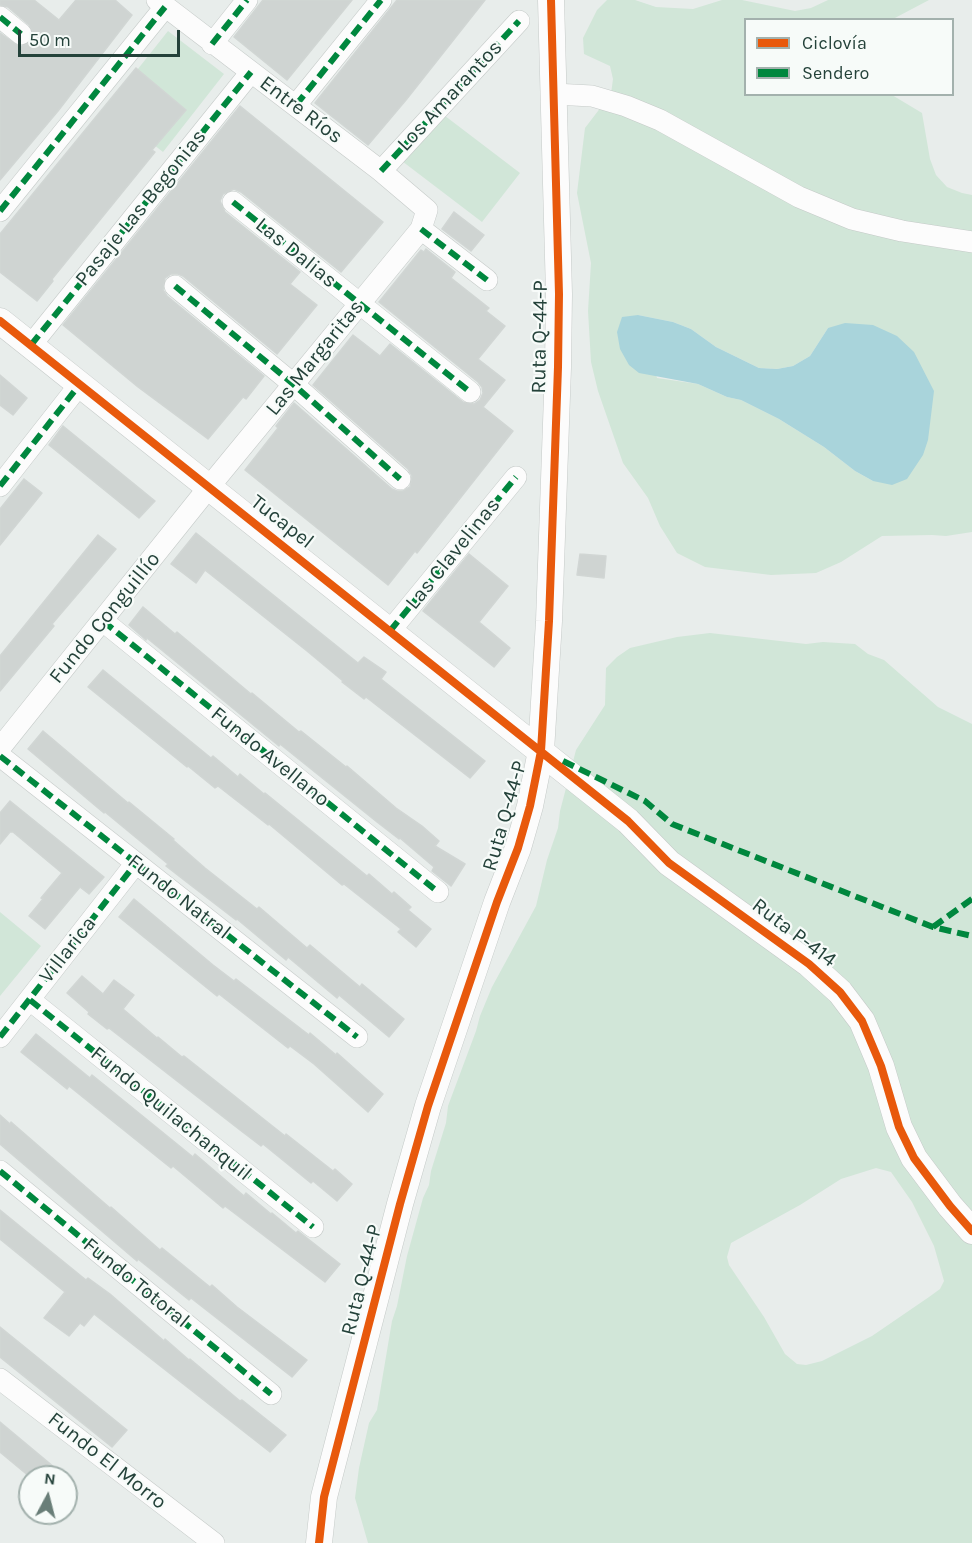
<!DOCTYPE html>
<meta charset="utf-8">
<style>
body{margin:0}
#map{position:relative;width:972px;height:1543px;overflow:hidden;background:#e8edeb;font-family:Karla,sans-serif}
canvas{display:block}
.legend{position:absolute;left:744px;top:18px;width:210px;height:78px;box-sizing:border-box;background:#f7fbf9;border:2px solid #a3b1ad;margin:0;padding:8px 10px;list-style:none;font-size:18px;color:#24423a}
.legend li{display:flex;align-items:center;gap:12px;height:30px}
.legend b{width:30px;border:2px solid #a3b1ad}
.north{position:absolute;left:18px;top:1465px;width:60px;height:60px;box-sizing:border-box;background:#f7fbf9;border:2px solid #a3b1ad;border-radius:50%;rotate:7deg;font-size:16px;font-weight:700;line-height:24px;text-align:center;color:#24423a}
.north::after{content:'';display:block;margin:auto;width:21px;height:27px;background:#697e78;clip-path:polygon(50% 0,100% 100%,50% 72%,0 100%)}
.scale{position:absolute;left:18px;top:30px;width:162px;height:27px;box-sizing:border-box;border:3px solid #24423a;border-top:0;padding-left:8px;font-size:18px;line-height:21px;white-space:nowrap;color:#24423a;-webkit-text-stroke:4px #f7fbf9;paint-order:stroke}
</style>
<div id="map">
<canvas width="972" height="1543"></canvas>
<ul class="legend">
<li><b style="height:8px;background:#e8590c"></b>Ciclovía</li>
<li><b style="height:8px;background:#00873e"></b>Sendero</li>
</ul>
<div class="north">N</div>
<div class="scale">50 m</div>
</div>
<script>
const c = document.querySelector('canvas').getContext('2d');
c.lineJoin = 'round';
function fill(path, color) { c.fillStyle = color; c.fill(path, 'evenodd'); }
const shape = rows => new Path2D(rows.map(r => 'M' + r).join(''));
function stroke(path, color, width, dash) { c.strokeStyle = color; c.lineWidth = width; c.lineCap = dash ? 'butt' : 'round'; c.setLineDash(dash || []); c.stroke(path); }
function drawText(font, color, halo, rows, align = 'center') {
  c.font = font + ' Karla,sans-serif'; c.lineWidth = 4.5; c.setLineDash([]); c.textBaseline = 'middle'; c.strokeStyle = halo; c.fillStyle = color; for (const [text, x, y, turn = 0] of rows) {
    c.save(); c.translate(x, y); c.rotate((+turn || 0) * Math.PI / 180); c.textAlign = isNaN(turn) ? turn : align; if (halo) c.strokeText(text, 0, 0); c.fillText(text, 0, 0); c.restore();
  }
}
const green = shape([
 [607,0,635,0,656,7,693,9,722,0,742,0,795,11,811,8,828,0,929,0,893,19,746,20,746,94,892,95,922,113,930,159,936,175,947,187,962,193,972,195,972,532,946,536,932,535,882,536,841,562,816,573,771,575,705,567,677,553,660,526,648,498,623,463,598,391,591,362,588,311,591,263,577,193,585,128,611,94,613,79,610,66,584,54,583,38,597,10],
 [638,315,673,322,691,329,716,347,759,368,777,369,793,366,810,356,828,328,873,481,855,471,824,447,779,419,741,400,727,397,698,384,657,378],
 [168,31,224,74,163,152,107,108],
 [432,106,520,173,482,222,394,155],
 [710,633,806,644,823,642,855,644,868,654,884,660,938,707,972,724,972,1543,368,1543,355,1498,359,1468,369,1423,377,1410,392,1321,397,1306,407,1256,423,1198,429,1185,431,1171,446,1123,448,1106,476,1031,480,1016,492,987,536,906,547,860,558,828,560,811,576,750,605,705,606,668,617,657,630,648,677,637],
 [876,1168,891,1172,912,1202,934,1246,944,1281,940,1289,929,1297,872,1336,822,1361,806,1365,797,1364,785,1354,764,1317,729,1265,727,1257,731,1243,800,1205,841,1179],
 [0,912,41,946,0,996]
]);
const water = shape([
 [638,315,673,322,691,329,716,347,759,368,777,369,793,366,810,356,828,328,845,323,873,325,897,336,914,352,934,391,928,440,923,455,907,479,892,485,873,481,855,471,824,447,779,419,741,400,727,397,698,384,639,373,629,365,620,349,617,332,622,317]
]);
const building = shape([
 [0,0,34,0,59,20,76,0,115,0,132,15,58,111,0,180,0,33,20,47,30,42,34,35,29,25,8,7,0,5,0,0],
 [263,0,352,0,287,80,234,37,263,0],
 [397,0,485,0,406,100,368,145,315,103,397,0],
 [136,68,186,110,152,150,155,152,52,279,53,281,37,301,0,272,0,234,136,68],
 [240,106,383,222,341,272,241,192,234,189,223,194,220,201,225,212,300,272,290,284,317,305,277,354,183,276,178,274,171,274,165,278,163,290,167,296,264,376,246,399,243,397,208,439,138,387,63,325,240,106],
 [454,212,484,235,471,251,442,229,454,212],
 [426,249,455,272,451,278,489,308,486,311,505,326,478,359,505,380,483,407,513,431,417,553,415,551,388,585,245,470,278,428,276,426,294,403,392,489,397,491,403,491,410,487,412,476,408,469,313,385,353,335,380,356,390,344,463,402,474,404,480,400,483,393,482,387,478,382,379,302,421,250,424,252,426,249],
 [0,375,27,398,13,415,0,405,0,375],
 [63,426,155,501,139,518,49,445,63,426],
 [24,479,42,493,0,545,0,509,24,479],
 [196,533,358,663,364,657,386,672,381,679,485,761,470,778,366,697,364,699,342,682,343,681,307,651,205,570,196,583,171,564,196,533],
 [98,535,116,549,52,624,54,626,0,691,0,656,98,535],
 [469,554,508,586,479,622,510,648,494,667,423,611,469,554],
 [580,554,606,556,604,578,577,575,580,554],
 [143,607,175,634,177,632,251,694,252,693,299,732,301,731,346,767,347,766,396,808,422,826,439,841,435,846,465,864,451,886,432,871,434,867,400,838,399,839,377,822,280,744,279,746,147,638,146,640,129,625,143,607],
 [103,670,211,758,213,756,238,777,240,774,264,794,265,793,367,876,369,874,392,894,394,892,411,907,408,910,431,929,416,947,398,932,401,929,344,884,342,885,269,824,268,825,218,786,215,788,188,766,187,767,88,687,103,670],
 [43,731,128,803,129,802,174,839,173,840,205,868,257,909,259,907,307,948,310,945,360,987,362,984,404,1019,389,1037,339,995,337,998,288,957,286,960,237,919,236,920,184,880,166,866,168,864,105,812,104,813,28,749,43,731],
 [10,801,104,877,89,894,80,887,45,929,29,916,43,899,41,898,62,873,13,832,10,832,0,844,0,813,10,801],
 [134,899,213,965,234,981,236,979,309,1035,310,1033,336,1055,337,1053,383,1094,368,1112,314,1064,290,1046,288,1048,219,994,217,996,119,917,134,899],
 [82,976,103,994,114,980,134,995,123,1009,157,1038,158,1037,182,1057,184,1056,285,1136,286,1134,333,1171,335,1169,352,1184,337,1201,313,1181,311,1183,263,1144,261,1146,240,1130,109,1028,107,1029,88,1014,89,1012,67,993,82,976],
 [36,1034,90,1078,92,1075,193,1157,195,1154,244,1196,246,1193,271,1214,272,1213,296,1233,298,1231,340,1264,325,1282,225,1206,223,1208,173,1166,171,1168,69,1086,67,1089,21,1052,36,1034],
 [0,1115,10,1124,11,1122,110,1208,111,1207,160,1250,162,1248,210,1287,212,1285,237,1307,307,1360,292,1377,191,1298,189,1300,138,1259,137,1261,0,1144,0,1115],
 [0,1210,86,1280,88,1278,110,1294,164,1341,165,1339,189,1360,190,1359,240,1401,242,1400,286,1435,270,1452,94,1314,84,1326,80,1323,69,1336,44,1318,65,1292,0,1239,0,1210],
 [0,1327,127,1430,112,1447,0,1357,0,1327],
 [0,1422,66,1477,30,1477,0,1452,0,1422]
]);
const minor = shape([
 [0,17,21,34],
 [212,44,247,0],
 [554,94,592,96,626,106,660,120,799,197,852,219,902,231,972,242],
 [296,105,381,0],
 [381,171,519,21],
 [233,202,470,392],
 [0,211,165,7],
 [421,229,487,280],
 [175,286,293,384,400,479],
 [31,345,251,72],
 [0,486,80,384],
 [103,621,438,892],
 [390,631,516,477],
 [0,748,209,487,421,229,427,210,381,171,157,0],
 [0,756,357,1037],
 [30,1000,313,1227],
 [0,1037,136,863],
 [0,1171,271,1394],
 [0,1379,214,1543]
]);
const tertiary = shape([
 [0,321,628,821,669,863,809,964,840,992,862,1021,881,1066,899,1127,914,1158,950,1206,972,1231],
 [319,1543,324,1497,400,1204,428,1106,497,902,518,848,530,806,541,751,549,621,558,367,559,294,551,0]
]);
const quiet = shape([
 [0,17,21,34],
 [212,44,247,0],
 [296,105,381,0],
 [381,171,519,21],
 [233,202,470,392],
 [0,211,165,7],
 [421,229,487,280],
 [175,286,293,384,400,479],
 [31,345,251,72],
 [0,486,80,384],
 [103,621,438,892],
 [390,631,516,477],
 [0,756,357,1037],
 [563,761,645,801,672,824,933,927,972,936],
 [933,927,972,899],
 [30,1000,313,1227],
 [0,1037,136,863],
 [0,1171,271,1394]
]);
const cycleway = shape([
 [0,321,628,821,669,863,809,964,840,992,862,1021,881,1066,899,1127,914,1158,950,1206,972,1231],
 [319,1543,324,1497,400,1204,428,1106,497,902,518,848,530,806,541,751,549,621,558,367,559,294,551,0]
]);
const streetNames = [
 ["Los Amarantos",450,96,-47],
 ["Entre Ríos",301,110,37],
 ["Pasaje Las Begonias",141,208,-51],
 ["Las Dalias",296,253,39],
 ["Ruta Q-44-P",540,337,-89],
 ["Las Margaritas",315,358,-51],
 ["Tucapel",282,522,38],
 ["Las Clavelinas",453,554,-51],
 ["Fundo Conguillío",105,618,-51],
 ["Fundo Avellano",270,757,39],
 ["Ruta Q-44-P",505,816,-74],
 ["Fundo Natral",179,897,38],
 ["Ruta P-414",794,933,37],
 ["Villarica",68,950,-52],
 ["Fundo Quilachanquil",171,1114,39],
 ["Ruta Q-44-P",362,1280,-76],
 ["Fundo Totoral",136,1283,39],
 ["Fundo El Morro",107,1461,38]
];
fill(green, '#d1e6d8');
fill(water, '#a9d4db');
fill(building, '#cfd4d2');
stroke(building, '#d1d6d4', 1.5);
stroke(minor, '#c5cac8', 22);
stroke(tertiary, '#c5cac8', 27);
stroke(minor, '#fcfcfc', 21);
stroke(tertiary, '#fcfcfc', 26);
stroke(quiet, '#00873e', 6, [12, 6]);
stroke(cycleway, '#e8590c', 8);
drawText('21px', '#24423a', '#f7fbf9', streetNames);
</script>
